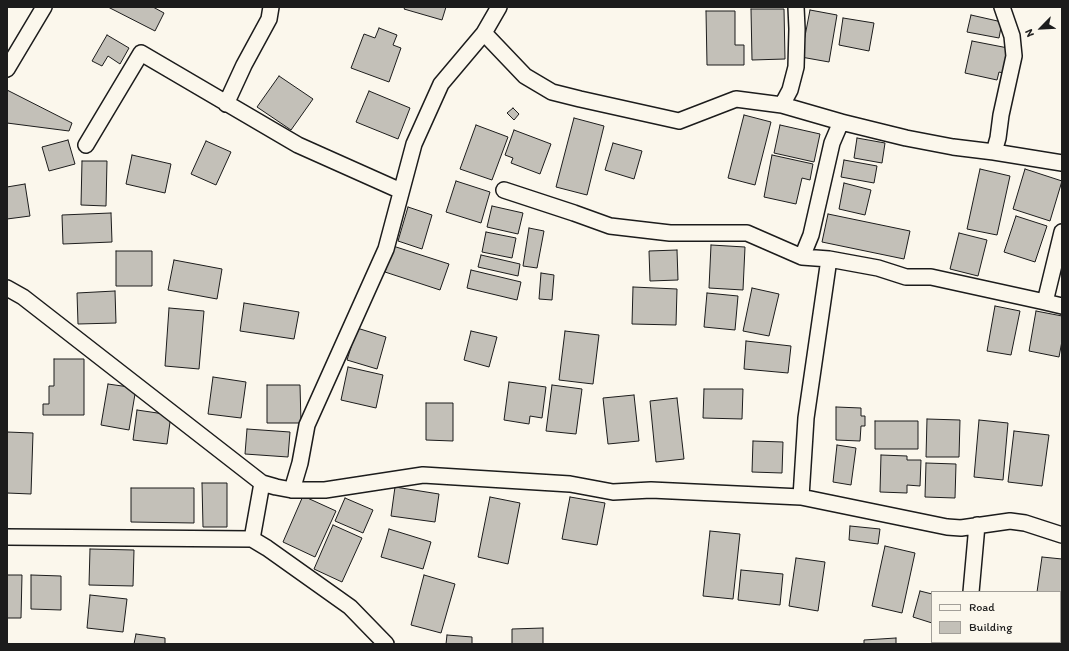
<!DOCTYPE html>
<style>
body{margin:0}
#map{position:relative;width:1069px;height:651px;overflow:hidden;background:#fbf7ec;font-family:Itim,sans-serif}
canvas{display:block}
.frame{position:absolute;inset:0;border:8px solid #1c1c1c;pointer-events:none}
.legend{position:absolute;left:931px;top:591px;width:130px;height:52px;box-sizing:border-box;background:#fbf7ec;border:1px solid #a29f99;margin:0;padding:5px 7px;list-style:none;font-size:12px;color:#1c1c1c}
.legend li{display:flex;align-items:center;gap:8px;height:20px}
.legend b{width:20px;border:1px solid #a29f99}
.north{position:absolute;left:1021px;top:8px;width:40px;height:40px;-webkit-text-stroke:3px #fbf7ec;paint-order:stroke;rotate:246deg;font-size:11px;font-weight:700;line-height:16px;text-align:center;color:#1c1c1c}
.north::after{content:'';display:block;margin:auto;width:14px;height:18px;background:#1c1c1c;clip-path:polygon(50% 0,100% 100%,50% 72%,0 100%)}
</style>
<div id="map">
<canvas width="1069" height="651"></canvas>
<div class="frame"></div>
<ul class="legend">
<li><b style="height:5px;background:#fbf7ec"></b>Road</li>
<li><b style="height:11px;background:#c3c0b8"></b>Building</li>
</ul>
<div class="north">N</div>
</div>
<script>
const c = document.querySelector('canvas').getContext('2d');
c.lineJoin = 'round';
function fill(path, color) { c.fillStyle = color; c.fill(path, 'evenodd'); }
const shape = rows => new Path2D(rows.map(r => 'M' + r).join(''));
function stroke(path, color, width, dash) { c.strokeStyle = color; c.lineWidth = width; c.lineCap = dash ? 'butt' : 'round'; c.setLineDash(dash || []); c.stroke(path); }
const building = shape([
 [108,7,153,7,164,13,155,31,108,7],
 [405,7,446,7,442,20,404,9,405,7],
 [751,9,784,9,785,59,752,60,751,9],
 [810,10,837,15,829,62,801,57,810,10],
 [706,11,735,11,735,45,744,45,744,65,707,65,706,11],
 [971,15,1002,22,999,38,967,32,971,15],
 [843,18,874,23,869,51,839,45,843,18],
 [379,28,397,35,393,45,401,48,389,82,351,68,364,34,375,38,379,28],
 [107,35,129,48,120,64,108,56,102,66,92,61,107,35],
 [972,41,1008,48,1003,73,999,72,997,80,965,73,972,41],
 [279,76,313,99,291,130,257,107,279,76],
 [7,90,72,123,69,131,7,123,7,90],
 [369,91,410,108,398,139,356,122,369,91],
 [513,108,519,114,514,120,507,113,513,108],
 [744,115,771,122,755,185,728,178,744,115],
 [574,118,604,126,587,195,556,187,574,118],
 [476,125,508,137,492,180,460,169,476,125],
 [780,125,820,134,814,162,774,153,780,125],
 [514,130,551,144,540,174,511,163,513,158,505,155,514,130],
 [857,138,885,143,882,163,854,158,857,138],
 [68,140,75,164,49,171,42,147,68,140],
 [206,141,231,152,216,185,191,174,206,141],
 [613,143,642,151,634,179,605,170,613,143],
 [132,155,171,164,165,193,126,184,132,155],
 [772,155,813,164,810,180,802,178,796,204,764,197,772,155],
 [844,160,877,166,874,183,841,177,844,160],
 [82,161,107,161,106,206,81,205,82,161],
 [980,169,1010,176,997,235,967,229,980,169],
 [1025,169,1062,181,1050,221,1013,209,1025,169],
 [456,181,490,192,481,223,446,212,456,181],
 [844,183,871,190,865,215,839,209,844,183],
 [25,184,30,216,7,219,7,187,25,184],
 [492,206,523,213,518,234,487,227,492,206],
 [408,207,432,215,422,249,398,241,408,207],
 [111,213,112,242,63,244,62,215,111,213],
 [828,214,910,231,904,259,822,242,828,214],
 [1016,216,1047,226,1035,262,1004,252,1016,216],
 [529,228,544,231,537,268,523,266,529,228],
 [486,232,516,238,512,258,482,252,486,232],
 [959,233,987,240,978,276,950,269,959,233],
 [711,245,745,247,743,290,709,288,711,245],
 [393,246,449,264,440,290,385,272,393,246],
 [677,250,678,280,650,281,649,251,677,250],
 [116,251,152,251,152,286,116,286,116,251],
 [481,255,520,264,518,276,478,267,481,255],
 [174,260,222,269,217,299,168,290,174,260],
 [471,270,521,282,517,300,467,288,471,270],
 [541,273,554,275,552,300,539,299,541,273],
 [633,287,677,289,676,325,632,324,633,287],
 [752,288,779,294,769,336,743,331,752,288],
 [115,291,116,323,78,324,77,293,115,291],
 [707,293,738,296,735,330,704,327,707,293],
 [244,303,299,312,294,339,240,331,244,303],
 [995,306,1020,311,1011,355,987,351,995,306],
 [169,308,204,311,199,369,165,366,169,308],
 [1036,311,1062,316,1062,341,1059,357,1029,351,1036,311],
 [357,328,386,337,377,369,347,360,357,328],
 [471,331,497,337,489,367,464,360,471,331],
 [565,331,599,335,593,384,559,380,565,331],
 [746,341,791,346,788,373,744,369,746,341],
 [54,359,84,359,84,415,43,415,43,404,49,404,49,386,54,386,54,359],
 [348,367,383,375,376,408,341,400,348,367],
 [213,377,246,382,241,418,208,414,213,377],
 [509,382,546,387,542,418,530,416,529,424,504,420,509,382],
 [108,384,136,388,129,430,101,425,108,384],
 [267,385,300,385,301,423,267,423,267,385],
 [552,385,582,389,576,434,546,431,552,385],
 [704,389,743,389,742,419,703,418,704,389],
 [634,395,639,441,608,444,603,398,634,395],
 [677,398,684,459,656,462,650,401,677,398],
 [426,403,453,403,453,441,426,440,426,403],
 [836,407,861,408,861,416,865,416,865,426,861,426,860,441,836,440,836,407],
 [137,410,171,415,167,444,133,440,137,410],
 [927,419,960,420,959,457,926,457,927,419],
 [979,420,1008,423,1003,480,974,477,979,420],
 [875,421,918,421,918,449,875,449,875,421],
 [247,429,290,432,288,457,245,454,247,429],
 [1014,431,1049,435,1042,486,1008,482,1014,431],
 [7,432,33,433,31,494,7,493,7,432],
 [753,441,783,442,782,473,752,472,753,441],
 [837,445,856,448,851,485,833,482,837,445],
 [881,455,907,456,907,460,921,460,920,486,907,485,907,493,880,492,881,455],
 [926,463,956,464,955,498,925,497,926,463],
 [202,483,227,483,227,527,203,527,202,483],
 [395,487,439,494,435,522,391,516,395,487],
 [131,488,194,488,194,523,131,522,131,488],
 [303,496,336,511,315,557,283,542,303,496],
 [490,497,520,503,508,564,478,557,490,497],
 [570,497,605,503,597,545,562,539,570,497],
 [345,498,373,510,363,533,335,521,345,498],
 [333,525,362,538,342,582,314,569,333,525],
 [850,526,880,529,878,544,849,540,850,526],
 [389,529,431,542,423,569,381,557,389,529],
 [710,531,740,534,733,599,703,596,710,531],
 [885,546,915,553,902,613,872,606,885,546],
 [90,549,134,550,133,586,89,585,90,549],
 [1042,557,1062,559,1062,614,1060,614,1060,592,1037,592,1042,557],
 [796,558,825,562,818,611,789,606,796,558],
 [741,570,783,574,780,605,738,600,741,570],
 [7,575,22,575,21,618,7,618,7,575],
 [31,575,61,576,61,610,31,609,31,575],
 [424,575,455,584,441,633,411,625,424,575],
 [920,591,932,594,932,623,913,617,920,591],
 [90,595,127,599,123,632,87,628,90,595],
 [543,628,543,644,512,644,512,629,543,628],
 [136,634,165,638,165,644,134,644,136,634],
 [447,635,472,637,472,644,446,644,447,635],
 [896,638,896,644,864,644,864,640,896,638],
 [973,642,1005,642,1004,644,973,644,973,642]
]);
const minor = shape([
 [796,7,797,29,796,67,790,90,782,105,841,122,832,143,811,235,802,257,829,259,806,418,801,497],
 [484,33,525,76,552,92,580,99,679,121,736,99,782,105],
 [7,69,44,7],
 [226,104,244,65,269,19,271,7],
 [841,122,906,138,953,147,994,152,998,138,1001,115,1014,56,1012,36,1002,7],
 [86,145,141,53,298,145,401,191],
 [994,152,1062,163],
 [504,190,574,213,610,226,670,233,747,233,802,257],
 [829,259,878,268,906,277,931,277,1045,302,1062,232],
 [7,288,23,297,262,483,276,487,292,490,325,490,423,475,570,484,613,492,651,490,801,497,947,527,961,528,1010,521,1025,523,1062,535],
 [1045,302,1062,306],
 [262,483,252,539,267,548,350,607,386,644],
 [292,490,300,463,307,425,386,249,414,144,441,84,484,33,499,7],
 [7,537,252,539],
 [971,592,977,525],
 [966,644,966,642]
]);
fill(building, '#c3c0b8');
stroke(building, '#1c1c1c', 1);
stroke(minor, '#1c1c1c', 18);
stroke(minor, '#fbf7ec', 15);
</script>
